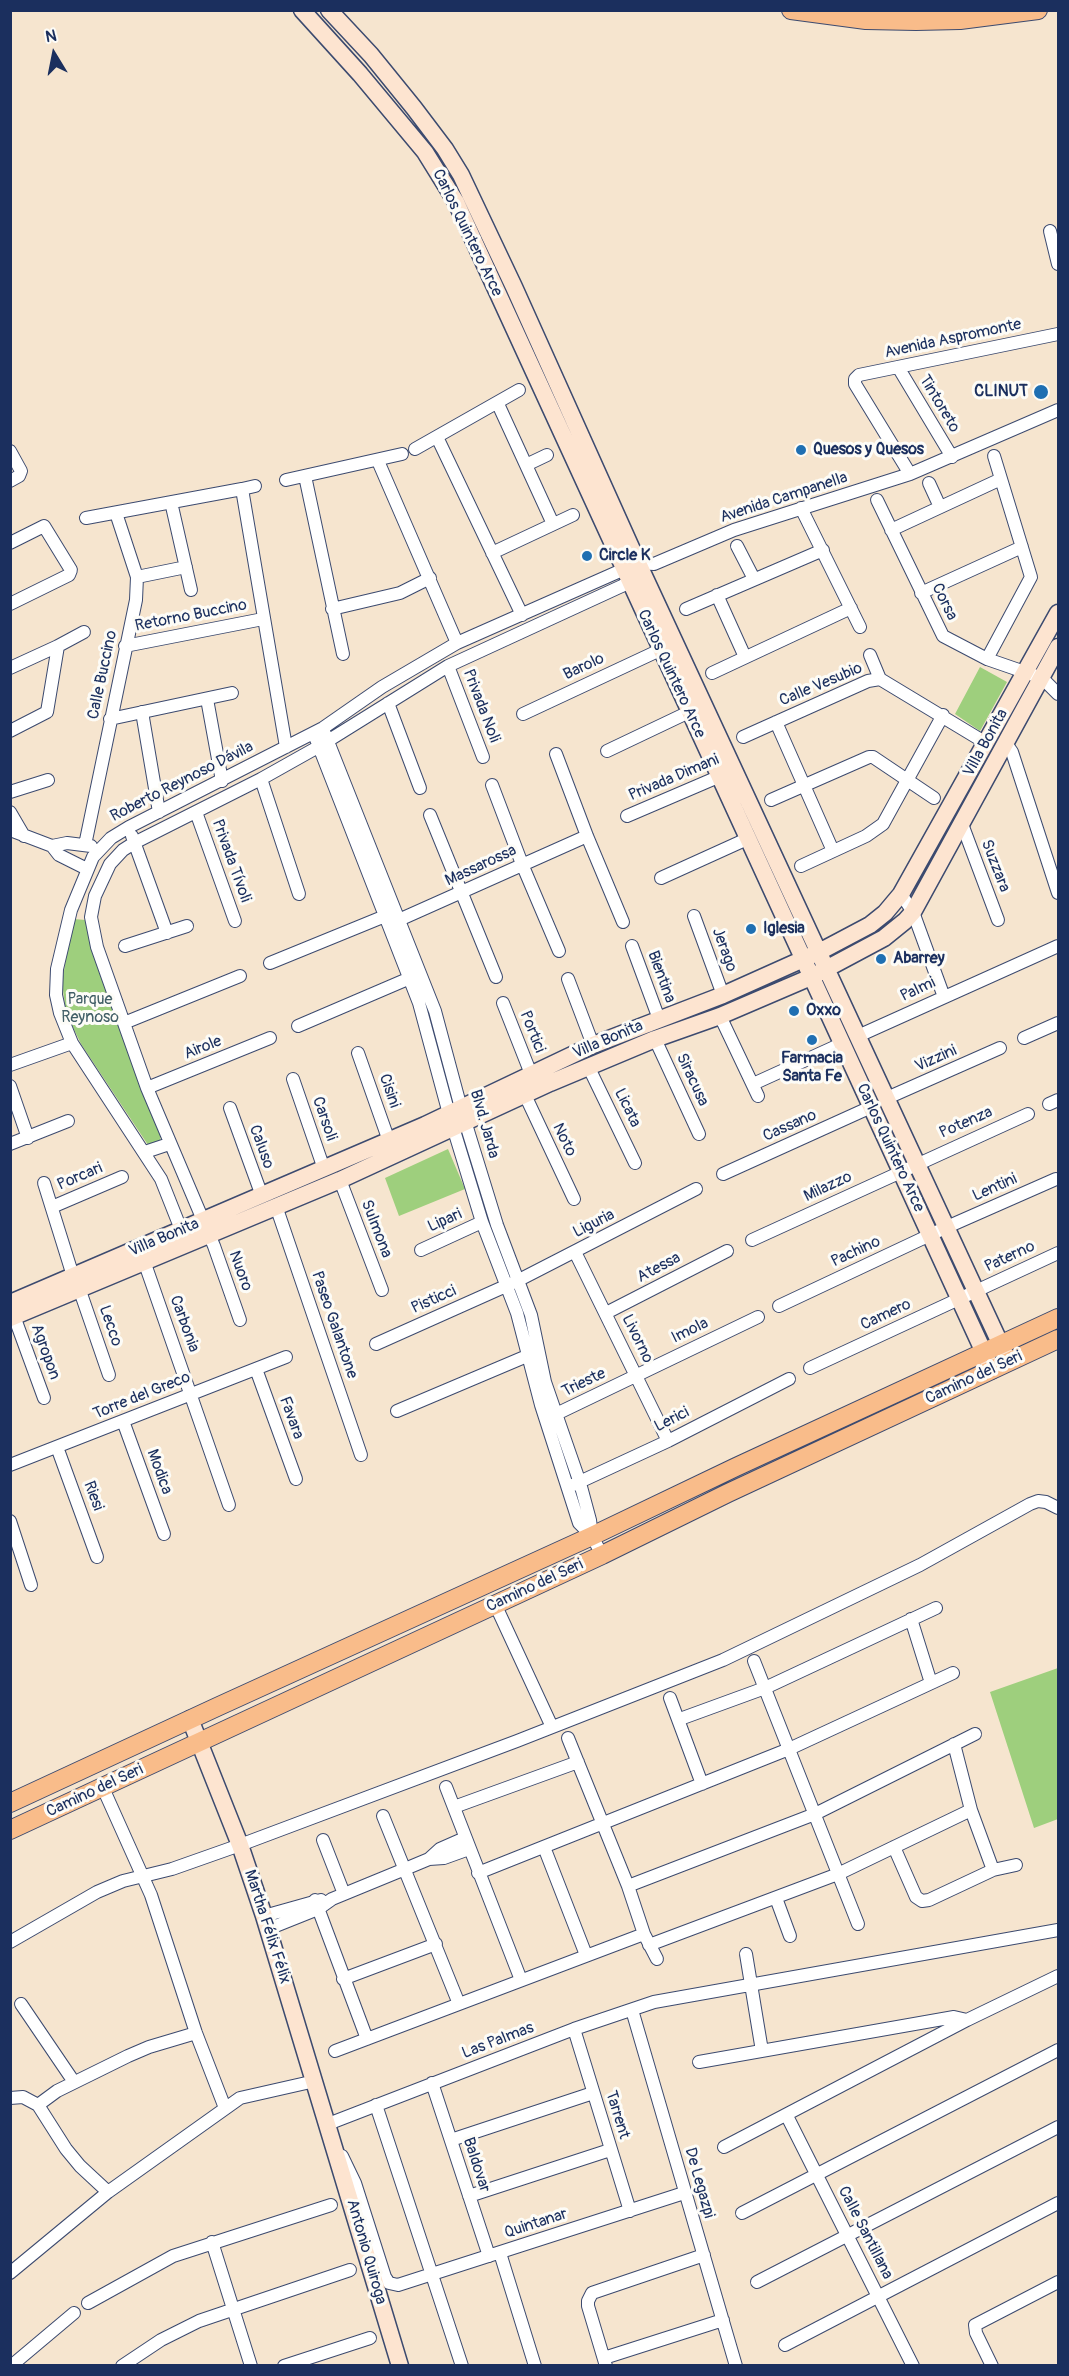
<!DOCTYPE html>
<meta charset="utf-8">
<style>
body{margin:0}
#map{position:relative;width:1069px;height:2376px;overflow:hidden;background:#f6e5cf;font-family:Pangolin,sans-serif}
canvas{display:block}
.frame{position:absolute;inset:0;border:12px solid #1b2f5e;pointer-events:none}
.north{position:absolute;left:24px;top:24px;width:60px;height:60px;-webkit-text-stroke:4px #fdfcf7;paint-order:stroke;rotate:350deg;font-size:16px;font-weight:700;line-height:24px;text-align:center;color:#1b2f5e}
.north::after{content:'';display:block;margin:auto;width:21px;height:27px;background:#1b2f5e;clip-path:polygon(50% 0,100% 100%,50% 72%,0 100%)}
</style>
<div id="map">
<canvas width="1069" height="2376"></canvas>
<div class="frame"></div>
<div class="north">N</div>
</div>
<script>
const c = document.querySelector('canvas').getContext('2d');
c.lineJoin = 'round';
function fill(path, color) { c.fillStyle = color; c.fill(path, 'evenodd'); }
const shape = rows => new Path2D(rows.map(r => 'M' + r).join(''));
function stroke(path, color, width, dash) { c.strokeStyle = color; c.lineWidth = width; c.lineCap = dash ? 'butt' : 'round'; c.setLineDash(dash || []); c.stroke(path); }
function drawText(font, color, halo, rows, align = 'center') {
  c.font = font + ' Pangolin,sans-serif'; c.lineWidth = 6; c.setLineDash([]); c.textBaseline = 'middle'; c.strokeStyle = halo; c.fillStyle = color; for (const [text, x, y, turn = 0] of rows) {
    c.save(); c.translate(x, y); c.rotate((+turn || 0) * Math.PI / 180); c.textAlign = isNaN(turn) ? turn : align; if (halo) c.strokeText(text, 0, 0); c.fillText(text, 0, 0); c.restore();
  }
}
const green = shape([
 [980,667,1007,682,980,731,955,714],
 [73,919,86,920,162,1130,160,1141,150,1148,81,1044,66,1013,62,982],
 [448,1149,465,1189,399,1216,385,1178],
 [1058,1668,1058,1819,1034,1828,990,1692]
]);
const street = shape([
 [1050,231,1058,264],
 [898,367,952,457],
 [498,404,553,524],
 [437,437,522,615],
 [415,449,519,390],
 [10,451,21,471,19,476,10,481],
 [378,461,457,643],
 [526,465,547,455],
 [910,474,855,384,855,379,859,375,1058,334],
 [305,476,343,654],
 [286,480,402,454],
 [929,483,940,507],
 [255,486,242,489,286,747],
 [877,500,943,636,987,659,1042,678,1058,694],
 [171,502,191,590],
 [801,508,860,627],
 [86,518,242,489],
 [891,530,1001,479],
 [10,543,44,526,71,570,69,575,10,604],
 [737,546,754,579],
 [492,553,573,515],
 [137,577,186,567],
 [921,593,1022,547],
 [717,595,745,657],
 [332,609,400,593,430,578],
 [686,609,823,550],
 [58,646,84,632],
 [125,646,263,619],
 [870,655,880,679,986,743],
 [987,659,1031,577,994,456],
 [448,666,483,757],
 [10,668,58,646,47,712,10,731],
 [712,673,851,608],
 [207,699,222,781],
 [388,703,420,788],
 [142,712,159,812],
 [523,714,660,650],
 [110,719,232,693],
 [776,722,833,851],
 [325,734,435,1011,461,1108,497,1225,531,1315,545,1382,580,1483,590,1520,592,1536],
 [743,737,868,681,880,679],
 [316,739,419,1003,449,1114,482,1222,517,1313,541,1405,579,1523,592,1536,602,1555],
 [1005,742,1012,752,1058,893],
 [607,751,689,712],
 [556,754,587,836,623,922],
 [261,779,299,894],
 [492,785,522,864,559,951],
 [10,792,48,780],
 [771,800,869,757,873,757,934,798],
 [10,812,24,836],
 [196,812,235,921],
 [430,815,496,977],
 [627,816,725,774],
 [962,824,998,920],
 [10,830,52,846,67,843,91,846],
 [132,836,167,933],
 [85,845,136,600,137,577,116,513],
 [52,846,59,855,87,869],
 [801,866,866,836,883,824,943,715],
 [661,878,747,839],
 [901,894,913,912,944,997],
 [694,916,723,995],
 [392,923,587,836],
 [125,946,187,926],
 [632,946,659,1019],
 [270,963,390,914],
 [568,979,593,1045],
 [503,1003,531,1074],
 [720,1016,758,1096],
 [124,1023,240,976],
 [298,1026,410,978],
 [858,1036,1058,946],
 [1024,1038,1058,1023],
 [655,1039,699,1134],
 [358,1053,389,1141],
 [10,1065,72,1043],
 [589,1068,635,1163],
 [293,1079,324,1169],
 [753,1084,841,1044],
 [10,1086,28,1138],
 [147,1088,270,1038],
 [525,1095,574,1199],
 [887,1098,1000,1048],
 [1049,1104,1058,1100],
 [230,1108,262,1196],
 [10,1144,68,1121],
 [145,1152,169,1144],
 [723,1174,871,1107],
 [340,1180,382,1290],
 [44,1183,73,1276],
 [276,1206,361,1455],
 [52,1207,122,1177],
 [184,1237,161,1179,72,1043,60,1013,56,995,57,969,71,910,93,857,111,838,129,827,323,728,382,687,457,643,638,563,654,564,734,530,910,474,1058,410],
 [752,1240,1028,1114],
 [421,1250,482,1222],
 [575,1252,668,1441],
 [144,1261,229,1505],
 [79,1288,109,1375],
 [779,1306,947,1227,1056,1179],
 [606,1313,727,1251],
 [14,1316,44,1398],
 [240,1320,214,1246,147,1088,97,947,91,917,95,896,110,864,123,850,134,843,261,779,318,747,448,666,637,579],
 [376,1344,517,1281,696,1189],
 [810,1368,1058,1253],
 [256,1369,296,1479],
 [397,1411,534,1353],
 [550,1417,758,1317],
 [123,1421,164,1534],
 [57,1447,97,1557],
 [10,1465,286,1357],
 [573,1485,668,1441,789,1379],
 [10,1521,31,1585],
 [495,1604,552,1727],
 [911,1619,931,1683],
 [754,1661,858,1924],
 [670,1698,702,1784],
 [680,1719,765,1688,936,1608],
 [568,1738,628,1886,644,1934,657,1959],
 [954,1744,971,1810,993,1870],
 [446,1787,521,1980],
 [103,1788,151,1895,196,2033,225,2108],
 [454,1807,578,1762],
 [383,1816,459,2004],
 [323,1840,344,1894],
 [544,1847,586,1955],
 [894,1847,916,1897,922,1901,929,1900,993,1870,1016,1865],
 [429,1859,440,1849,465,1838],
 [478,1873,789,1749,953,1673],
 [628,1886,815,1814,975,1734],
 [776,1898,790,1936],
 [315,1900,367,2039],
 [264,1916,321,1900],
 [268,1929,318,1909,332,1899,405,1869,429,1859,444,1858,469,1849],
 [10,1942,97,1892,123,1881,172,1869,240,1845,517,1741,723,1660,920,1565,1030,1504,1038,1501,1046,1502,1058,1508],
 [649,1945,838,1874,971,1810],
 [746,1954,762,2051],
 [343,1979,436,1944],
 [21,2004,74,2082],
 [632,2010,736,2366],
 [574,2029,630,2211],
 [335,2051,644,1934],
 [699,2062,954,2017,967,2020],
 [432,2083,489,2256],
 [10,2098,23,2097,38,2105],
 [376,2105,462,2366],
 [787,2116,913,2366],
 [328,2124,574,2029,654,2002,1058,1930],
 [451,2140,593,2093],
 [724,2147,967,2020,1058,1976],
 [342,2156,355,2183,385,2277,389,2283,398,2285,684,2193],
 [108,2192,80,2166,66,2149,38,2105,57,2091,128,2056,149,2047,196,2033],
 [469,2196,610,2150],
 [742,2213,1058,2050],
 [212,2242,251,2366],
 [500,2253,535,2366],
 [10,2273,108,2192,240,2098,315,2081],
 [757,2282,1058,2127],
 [88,2303,173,2256,331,2205],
 [785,2345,1058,2203],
 [604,2358,723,2320],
 [11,2366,74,2313],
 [122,2366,161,2340,199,2321,350,2270],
 [284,2366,370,2338],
 [606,2366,588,2306,588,2301,592,2293,704,2255],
 [992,2366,976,2333,975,2325,1058,2282]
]);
const secondary = shape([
 [302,10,360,74,425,152,456,202,992,1370],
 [329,10,371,55,414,108,445,149,461,175,514,287,638,563,1006,1356],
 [10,1303,425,1125,593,1045,723,995,819,952,870,925,885,913,901,894,1058,613],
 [10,1318,340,1180,550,1083,655,1039,720,1016,811,977,884,938,905,921,913,912,1058,647],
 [190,1719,240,1845,264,1916,400,2366]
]);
const primary = shape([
 [791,10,866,20,916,21,960,20,1038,10],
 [10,1803,217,1707,592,1536,736,1467,1058,1318],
 [10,1830,602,1555,728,1493,1058,1339]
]);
const markers = [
 [1041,392,8,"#1f6fb2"],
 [801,450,6,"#1f6fb2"],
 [587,556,6,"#1f6fb2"],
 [751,929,6,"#1f6fb2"],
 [881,959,6,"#1f6fb2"],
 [794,1011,6,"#1f6fb2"],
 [812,1040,6,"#1f6fb2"]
];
const streetNames = [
 ["Carlos Quintero Arce",467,233,64],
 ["Avenida Aspromonte",953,339,-12],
 ["Tintoreto",939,404,59],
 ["Avenida Campanella",784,498,-18],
 ["Corsa",944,602,64],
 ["Retorno Buccino",191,616,-11],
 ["Barolo",584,667,-25],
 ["Carlos Quintero Arce",671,674,65],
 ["Calle Buccino",103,675,-78],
 ["Calle Vesubio",821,685,-23],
 ["Privada Noli",481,706,69],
 ["Villa Bonita",986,743,-61],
 ["Privada Dimani",674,778,-23],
 ["Roberto Reynoso Dávila",182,782,-27],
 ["Privada Tívoli",231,861,70],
 ["Massarossa",481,866,-25],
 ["Suzzara",995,866,69],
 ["Jerago",724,950,70],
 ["Bientina",661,977,70],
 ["Palmi",918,990,-25],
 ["Portici",532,1032,68],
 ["Villa Bonita",608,1040,-23],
 ["Airole",203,1048,-22],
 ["Vizzini",936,1059,-24],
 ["Siracusa",692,1080,65],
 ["Cisini",389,1091,71],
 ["Licata",627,1108,64],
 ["Carsoli",324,1119,71],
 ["Potenza",966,1123,-24],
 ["Blvd. Jarda",484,1124,74],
 ["Cassano",790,1126,-24],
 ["Noto",564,1140,64],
 ["Caluso",261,1147,70],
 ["Carlos Quintero Arce",890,1148,65],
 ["Porcari",80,1177,-23],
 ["Milazzo",828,1187,-25],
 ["Lentini",995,1188,-24],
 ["Lipari",445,1221,-24],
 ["Liguria",594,1224,-27],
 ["Sulmona",376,1229,69],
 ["Villa Bonita",164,1238,-23],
 ["Pachino",856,1252,-25],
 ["Paterno",1010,1257,-25],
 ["Atessa",659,1268,-28],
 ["Nuoro",240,1271,70],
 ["Pisticci",434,1300,-24],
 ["Camero",886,1315,-25],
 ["Carbonia",184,1324,70],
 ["Paseo Galantone",334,1325,71],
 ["Lecco",110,1326,71],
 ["Imola",690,1331,-26],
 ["Livorno",637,1339,64],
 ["Agropon",45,1352,70],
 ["Camino del Seri",974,1378,-25],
 ["Trieste",584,1383,-26],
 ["Torre del Greco",142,1396,-22],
 ["Favara",291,1418,70],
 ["Lerici",672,1420,-27],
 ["Modica",159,1472,70],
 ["Riesi",93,1496,70],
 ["Camino del Seri",535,1586,-25],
 ["Camino del Seri",95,1791,-25],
 ["Martha Félix Félix",267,1927,72],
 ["Las Palmas",498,2041,-21],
 ["Tarrent",617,2115,73],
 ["Baldovar",476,2165,72],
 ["De Legazpi",699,2183,74],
 ["Quintanar",536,2224,-18],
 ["Calle Santillana",865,2233,63],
 ["Antonio Quiroga",366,2252,74]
];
const poiNames = [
 ["CLINUT",1028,392,"right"],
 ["Quesos y Quesos",813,450],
 ["Circle K",599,556],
 ["Iglesia",763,929],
 ["Abarrey",893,959],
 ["Oxxo",806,1011],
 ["Farmacia",812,1059,"center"],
 ["Santa Fe",812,1077,"center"]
];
const parkNames = [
 ["Parque",90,1000],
 ["Reynoso",90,1018]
];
fill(green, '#9ecf7d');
stroke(street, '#3c4a6f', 14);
stroke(secondary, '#3c4a6f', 19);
stroke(primary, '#3c4a6f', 20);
stroke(street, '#fff', 12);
stroke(secondary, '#fde4d0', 16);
stroke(primary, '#f9bc8a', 18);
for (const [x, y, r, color] of markers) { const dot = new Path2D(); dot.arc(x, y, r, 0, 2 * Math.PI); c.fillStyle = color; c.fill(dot); stroke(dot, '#fdfcf7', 2); }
drawText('16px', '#1b2f5e', '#fdfcf7', streetNames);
drawText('bold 16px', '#1b2f5e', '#fdfcf7', poiNames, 'left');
drawText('16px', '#425f67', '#fdfcf7', parkNames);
</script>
